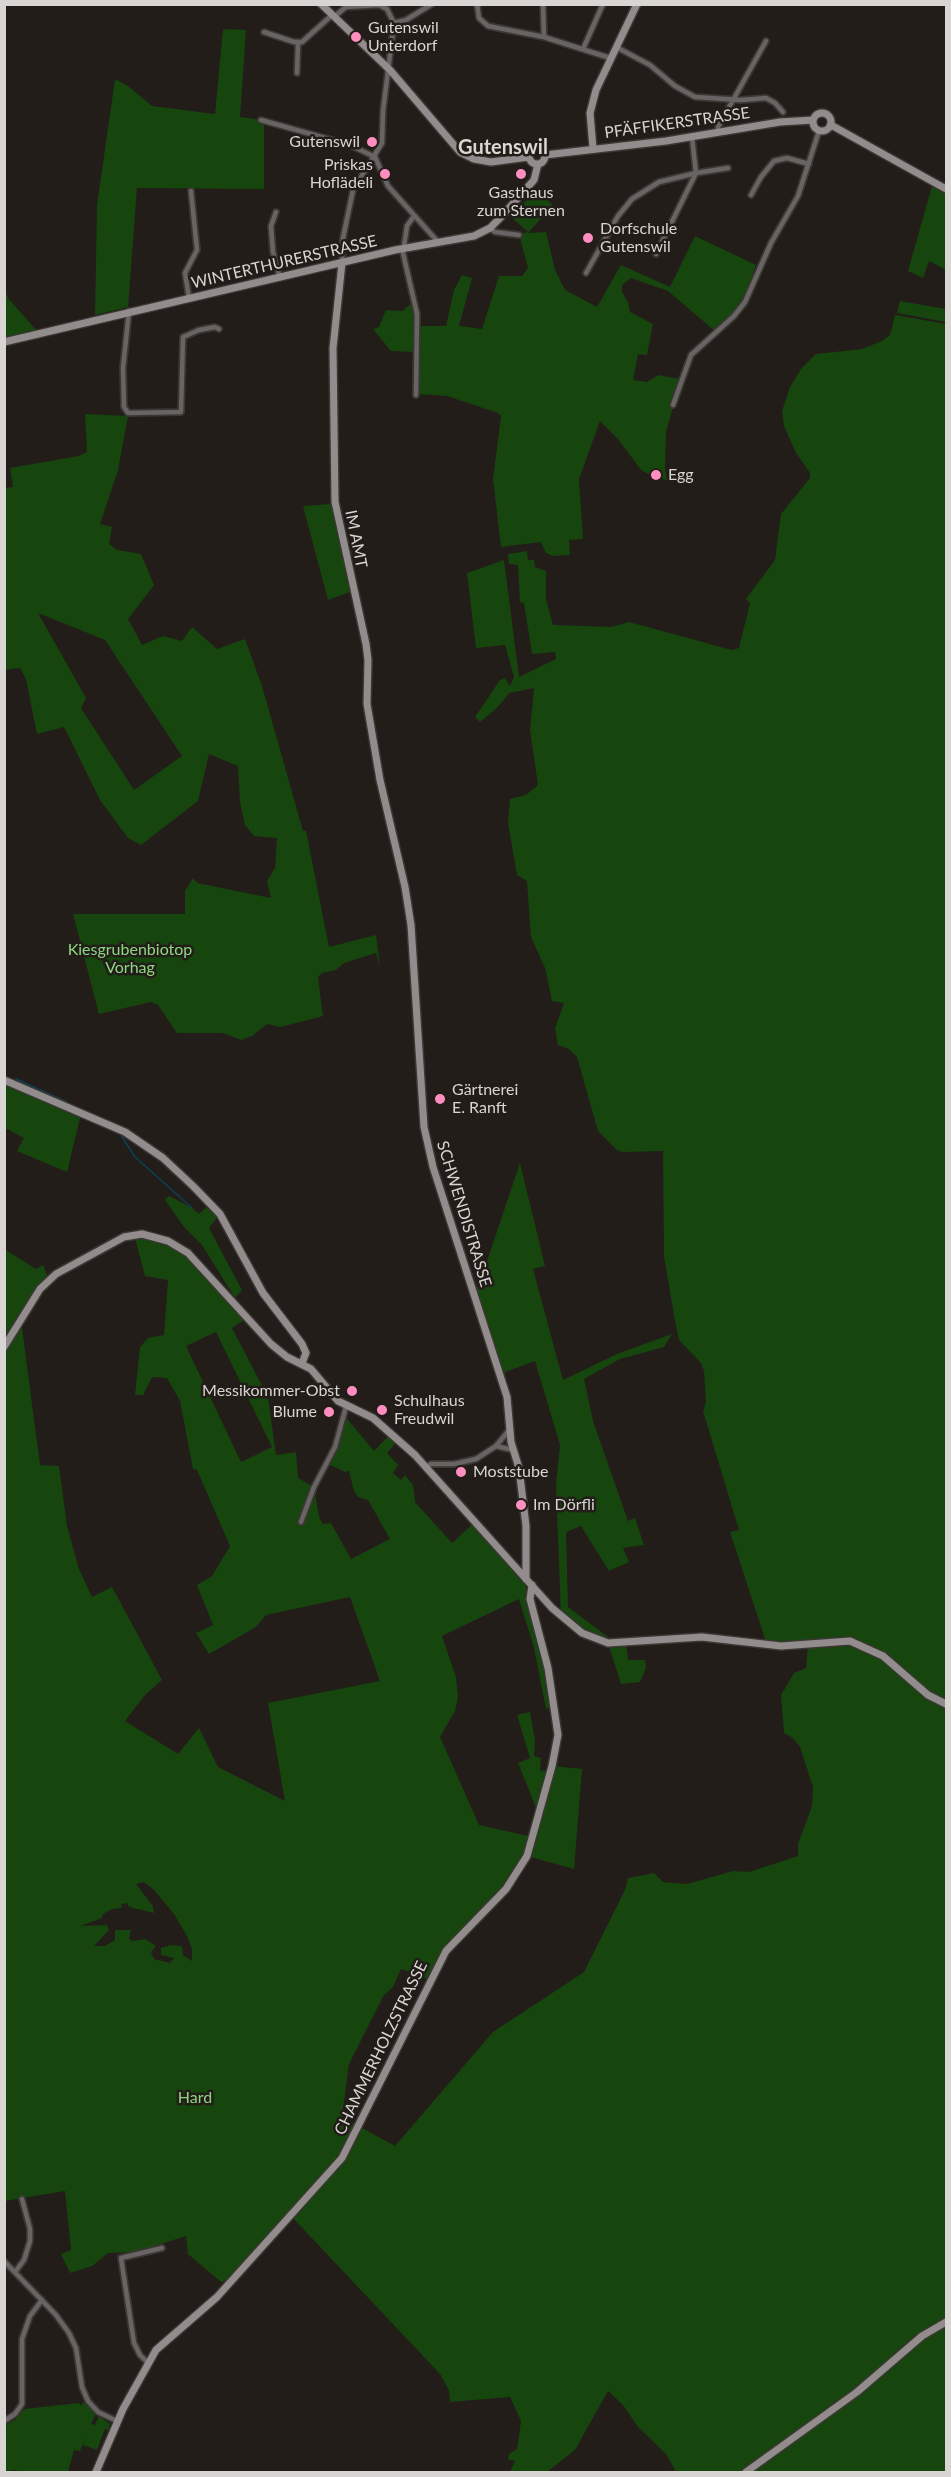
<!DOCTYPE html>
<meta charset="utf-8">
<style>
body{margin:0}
#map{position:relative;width:951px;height:2477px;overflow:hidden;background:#221d19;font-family:Lato,sans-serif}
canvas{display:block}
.frame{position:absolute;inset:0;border:6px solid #d8d5d2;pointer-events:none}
</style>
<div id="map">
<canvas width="951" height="2477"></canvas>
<div class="frame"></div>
</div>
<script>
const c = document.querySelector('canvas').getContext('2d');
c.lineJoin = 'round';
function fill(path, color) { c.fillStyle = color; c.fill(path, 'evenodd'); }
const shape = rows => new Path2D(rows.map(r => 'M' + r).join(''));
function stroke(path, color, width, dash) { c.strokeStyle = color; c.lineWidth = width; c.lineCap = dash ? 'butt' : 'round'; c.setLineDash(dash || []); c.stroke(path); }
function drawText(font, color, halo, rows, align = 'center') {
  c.font = font + ' Lato,sans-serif'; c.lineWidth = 5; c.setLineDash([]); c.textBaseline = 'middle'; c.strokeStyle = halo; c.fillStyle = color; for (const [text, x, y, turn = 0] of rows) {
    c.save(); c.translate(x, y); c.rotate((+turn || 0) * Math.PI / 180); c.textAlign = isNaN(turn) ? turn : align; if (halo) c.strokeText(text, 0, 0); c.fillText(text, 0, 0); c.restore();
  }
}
const green = shape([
 [223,29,246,30,240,117,261,120,264,124,264,189,137,188,128,307,95,315,97,205,115,79,128,86,152,106,215,114],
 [932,186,946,193,946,270,929,261,923,278,908,271],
 [536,190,553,205,528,233,546,232,555,270,565,290,597,307,621,265,670,287,695,236,756,265,743,300,726,323,716,332,668,291,631,278,622,285,622,292,628,302,630,312,653,324,647,355,638,354,633,380,647,382,658,375,681,379,666,432,665,470,667,480,654,477,641,470,618,439,600,421,579,479,583,539,569,540,570,555,553,556,546,553,541,542,501,547,493,479,501,416,498,413,447,396,418,394,415,352,391,351,373,329,379,327,386,310,403,311,410,304,420,326,446,326,454,290,462,275,472,278,459,326,482,329,499,276,522,276,528,268,519,234,528,232,511,217],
 [4,285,8,298,38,332,91,320,90,326,5,347],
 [900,301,946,309,946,322,897,313],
 [895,315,946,324,946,2472,676,2472,666,2454,638,2427,623,2405,608,2391,575,2450,547,2472,510,2472,515,2461,508,2460,509,2454,517,2449,521,2421,510,2397,450,2402,449,2390,440,2374,291,2216,235,2278,221,2282,188,2254,186,2236,135,2252,108,2253,92,2266,70,2273,61,2254,71,2250,65,2191,5,2201,4,1249,36,1269,43,1265,49,1280,21,1320,40,1465,59,1466,67,1526,79,1569,92,1597,112,1587,162,1680,145,1695,125,1721,178,1754,199,1728,218,1767,285,1801,268,1703,380,1681,350,1597,266,1615,256,1627,209,1654,196,1633,213,1625,197,1585,212,1576,230,1546,197,1470,193,1469,180,1401,167,1378,152,1377,143,1395,135,1395,140,1347,148,1338,164,1335,168,1280,145,1276,134,1234,177,1246,247,1318,232,1328,268,1397,276,1455,296,1452,298,1478,314,1487,319,1517,323,1524,331,1523,351,1559,390,1539,368,1500,358,1497,354,1491,349,1471,345,1472,328,1464,344,1415,374,1451,391,1433,398,1440,387,1453,398,1465,393,1473,401,1480,405,1475,413,1485,415,1502,452,1543,475,1522,524,1579,555,1706,546,1709,534,1648,519,1599,442,1636,456,1677,458,1697,455,1711,440,1737,479,1825,533,1837,539,1815,518,1763,530,1758,517,1715,530,1712,535,1740,534,1756,541,1758,540,1770,551,1773,552,1766,582,1769,574,1869,527,1856,520,1869,463,1930,430,1980,401,1969,393,1987,384,1995,349,2064,342,2117,395,2146,493,2032,584,1972,625,1890,628,1878,654,1873,663,1882,687,1884,733,1871,749,1872,798,1856,798,1844,812,1806,813,1787,800,1747,793,1738,784,1733,781,1695,794,1673,806,1668,808,1645,767,1645,730,1532,739,1530,703,1411,706,1402,704,1371,701,1363,679,1340,675,1321,664,1256,663,1151,623,1152,617,1150,598,1131,577,1057,569,1049,558,1045,555,1028,564,1003,552,1001,545,968,531,937,527,881,517,875,508,823,510,799,526,795,538,785,530,730,534,688,509,693,498,707,480,722,475,717,500,680,505,678,510,686,514,677,505,645,476,648,467,573,504,560,519,677,556,659,555,652,532,654,524,603,520,602,518,565,509,564,508,554,527,551,528,560,534,560,535,567,546,571,546,599,553,625,612,627,629,622,732,650,739,648,750,603,746,599,775,560,781,514,810,478,810,473,796,453,784,426,782,411,790,387,801,369,816,354,862,349,882,341,890,335],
 [216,1332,272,1447,241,1462,186,1346],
 [144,1882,154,1890,174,1914,187,1936,192,1949,192,1961,183,1955,182,1946,171,1945,161,1948,161,1955,174,1958,170,1963,154,1959,151,1952,156,1946,145,1939,132,1941,129,1938,131,1930,115,1930,115,1940,105,1946,94,1946,109,1930,107,1925,80,1926,102,1918,103,1914,112,1909,122,1908,121,1904,127,1903,129,1907,154,1913,153,1906,136,1884],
 [85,414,128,416,118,470,100,524,112,527,109,544,117,550,141,554,154,585,128,619,142,645,163,636,182,641,192,627,217,649,245,639,262,686,303,831,306,831,329,947,376,935,380,967,376,953,344,963,336,970,322,973,318,977,323,1016,281,1027,267,1024,252,1036,241,1040,223,1033,177,1033,158,1005,151,1002,99,1014,73,914,185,914,185,891,193,878,197,883,271,898,267,881,275,868,277,838,254,836,245,825,240,802,238,766,209,754,198,801,141,845,128,838,100,800,64,727,37,734,26,679,20,668,5,670,4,488,13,487,10,468,79,456,87,452],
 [38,613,105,640,182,756,134,790,81,708,86,698],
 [332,504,350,592,328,600,303,506],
 [4,1080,81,1114,67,1172,17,1151,24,1138,5,1128],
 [520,1163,545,1266,533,1269,563,1380,617,1354,672,1334,664,1347,620,1359,584,1379,593,1421,628,1521,635,1518,644,1545,623,1548,629,1562,609,1571,581,1526,566,1532,568,1607,616,1643,626,1643,628,1660,645,1660,646,1668,640,1682,621,1684,608,1643,598,1640,561,1617,556,1484,560,1445,535,1361,500,1374,473,1292,479,1285],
 [169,1196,192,1208,199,1214,211,1203,220,1214,209,1228,242,1290,235,1298,202,1245,184,1227,165,1200],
 [86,2402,96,2413,91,2424,95,2425,99,2416,110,2424,108,2430,105,2429,97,2450,83,2445,86,2436,80,2451,74,2450,68,2472,25,2472,13,2470,5,2472,5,2425,15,2420,24,2409,79,2403,82,2406,82,2403]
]);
const stream = shape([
 [16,1079,67,1102],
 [119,1132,135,1157,192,1208]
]);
const street = shape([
 [477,4,479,18,488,26,544,37,610,58],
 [543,4,544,37],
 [334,17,346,7,379,5,387,9,394,23,383,111,382,143,353,190,343,238,342,263],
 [394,23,406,20,432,4],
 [264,32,294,42,302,42,332,15],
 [616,47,650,65,675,86,695,97,741,100,766,98,775,103,783,112],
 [583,49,603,4],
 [297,73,298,43],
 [261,120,350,145,375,157],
 [718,133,718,127,766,41],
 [375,157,388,186,438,242],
 [751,195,761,177,774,161,787,158,809,164],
 [276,212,271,226,273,252,280,278],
 [414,216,407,226,403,253,417,314,416,395],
 [490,228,495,232,519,235],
 [656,254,696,173,728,168],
 [586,273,618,216,632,199,659,182,696,173,692,137],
 [189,298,185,273,197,250,191,191],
 [129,311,123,368,124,407,128,413,181,412,183,337,199,330,215,327,219,329],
 [673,405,691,355,734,316,745,302,771,243,798,196,819,131],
 [496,1446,513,1450],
 [426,1467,431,1464,454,1464,476,1459,496,1446,510,1429],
 [301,1522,314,1487,335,1447,346,1407],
 [4,2261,56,2315,69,2333,76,2348,82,2387,88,2401,98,2412,117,2421],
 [15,2272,24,2260,30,2241,30,2229,22,2199],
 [148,2363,140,2355,134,2343,121,2258,162,2248],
 [4,2421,15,2414,22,2404,22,2339,30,2316,42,2300]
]);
const secondary = shape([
 [321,4,390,70,460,152,474,159,491,162,529,157],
 '813 122a9 9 0 1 1 18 0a9 9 0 1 1-18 0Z',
 [831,125,946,189],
 [593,148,590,113,596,90,637,4],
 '529 156a8 8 0 1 1 16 0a8 8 0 1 1-16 0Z',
 [545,155,666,141,780,122,813,120],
 [342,263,333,348,335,502,366,644,368,660,367,704,380,780,405,887,411,925,424,1127,433,1167,507,1397,511,1442,519,1468,526,1526,526,1579],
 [4,342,395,250,474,236,490,228,501,217,534,180,538,164],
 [4,1080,125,1132,163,1158,193,1186,220,1214,263,1293,302,1344,306,1353,302,1363],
 [4,1347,40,1289,56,1274,124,1237,142,1234,168,1241,188,1253,271,1344,287,1357,311,1369,338,1401,373,1418,415,1455,552,1608,582,1633,608,1643,702,1637,781,1646,850,1641,883,1656,928,1695,946,1704],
 [96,2472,123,2409,156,2350,217,2297,342,2158,446,1951,506,1889,527,1856,552,1766,558,1735,548,1668,530,1599,532,1585],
 [746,2472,857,2392,922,2336,946,2322]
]);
const markers = [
 [356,37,6,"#fd8ebf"],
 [372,142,6,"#fd8ebf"],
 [385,174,6,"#fd8ebf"],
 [521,174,6,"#fd8ebf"],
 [588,238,6,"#fd8ebf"],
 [656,475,6,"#fd8ebf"],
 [440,1099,6,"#fd8ebf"],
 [352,1391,6,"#fd8ebf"],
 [382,1410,6,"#fd8ebf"],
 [329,1412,6,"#fd8ebf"],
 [461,1472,6,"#fd8ebf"],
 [521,1505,6,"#fd8ebf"]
];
const poiNames = [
 ["Gutenswil",368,28],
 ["Unterdorf",368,46],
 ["Gutenswil",360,142,"right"],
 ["Priskas",373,165,"right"],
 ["Hoflädeli",373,183,"right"],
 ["Gasthaus",521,193,"center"],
 ["zum Sternen",521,211,"center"],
 ["Dorfschule",600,229],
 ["Gutenswil",600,247],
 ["Egg",668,475],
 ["Gärtnerei",452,1090],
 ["E. Ranft",452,1108],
 ["Messikommer-Obst",340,1391,"right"],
 ["Schulhaus",394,1401],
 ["Freudwil",394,1419],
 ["Blume",317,1412,"right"],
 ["Moststube",473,1472],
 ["Im Dörfli",533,1505]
];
const streetNames = [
 ["PFÄFFIKERSTRASSE",677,123,-8],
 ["WINTERTHURERSTRASSE",284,262,-13],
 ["IM AMT",356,539,79],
 ["SCHWENDISTRASSE",464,1214,73],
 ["CHAMMERHOLZSTRASSE",381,2048,-64]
];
const parkNames = [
 ["Kiesgrubenbiotop",130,950],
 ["Vorhag",130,968],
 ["Hard",195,2098]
];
const quarterNames = [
 ["Gutenswil",503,148]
];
fill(green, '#16450d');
stroke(stream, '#084255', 1.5);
stroke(street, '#3b3733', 8);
stroke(secondary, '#3b3733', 10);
stroke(street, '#686464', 4.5);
stroke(secondary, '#928c8c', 7);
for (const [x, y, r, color] of markers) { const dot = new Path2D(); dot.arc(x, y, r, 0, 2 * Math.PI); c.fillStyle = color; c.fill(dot); stroke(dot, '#221d19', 2); }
drawText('16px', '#d8d5d2', '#221d19', poiNames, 'left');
drawText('16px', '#d8d5d2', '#221d19', streetNames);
drawText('16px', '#8ed682', '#221d19', parkNames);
drawText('bold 20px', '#ddd6d1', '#221d19', quarterNames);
</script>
